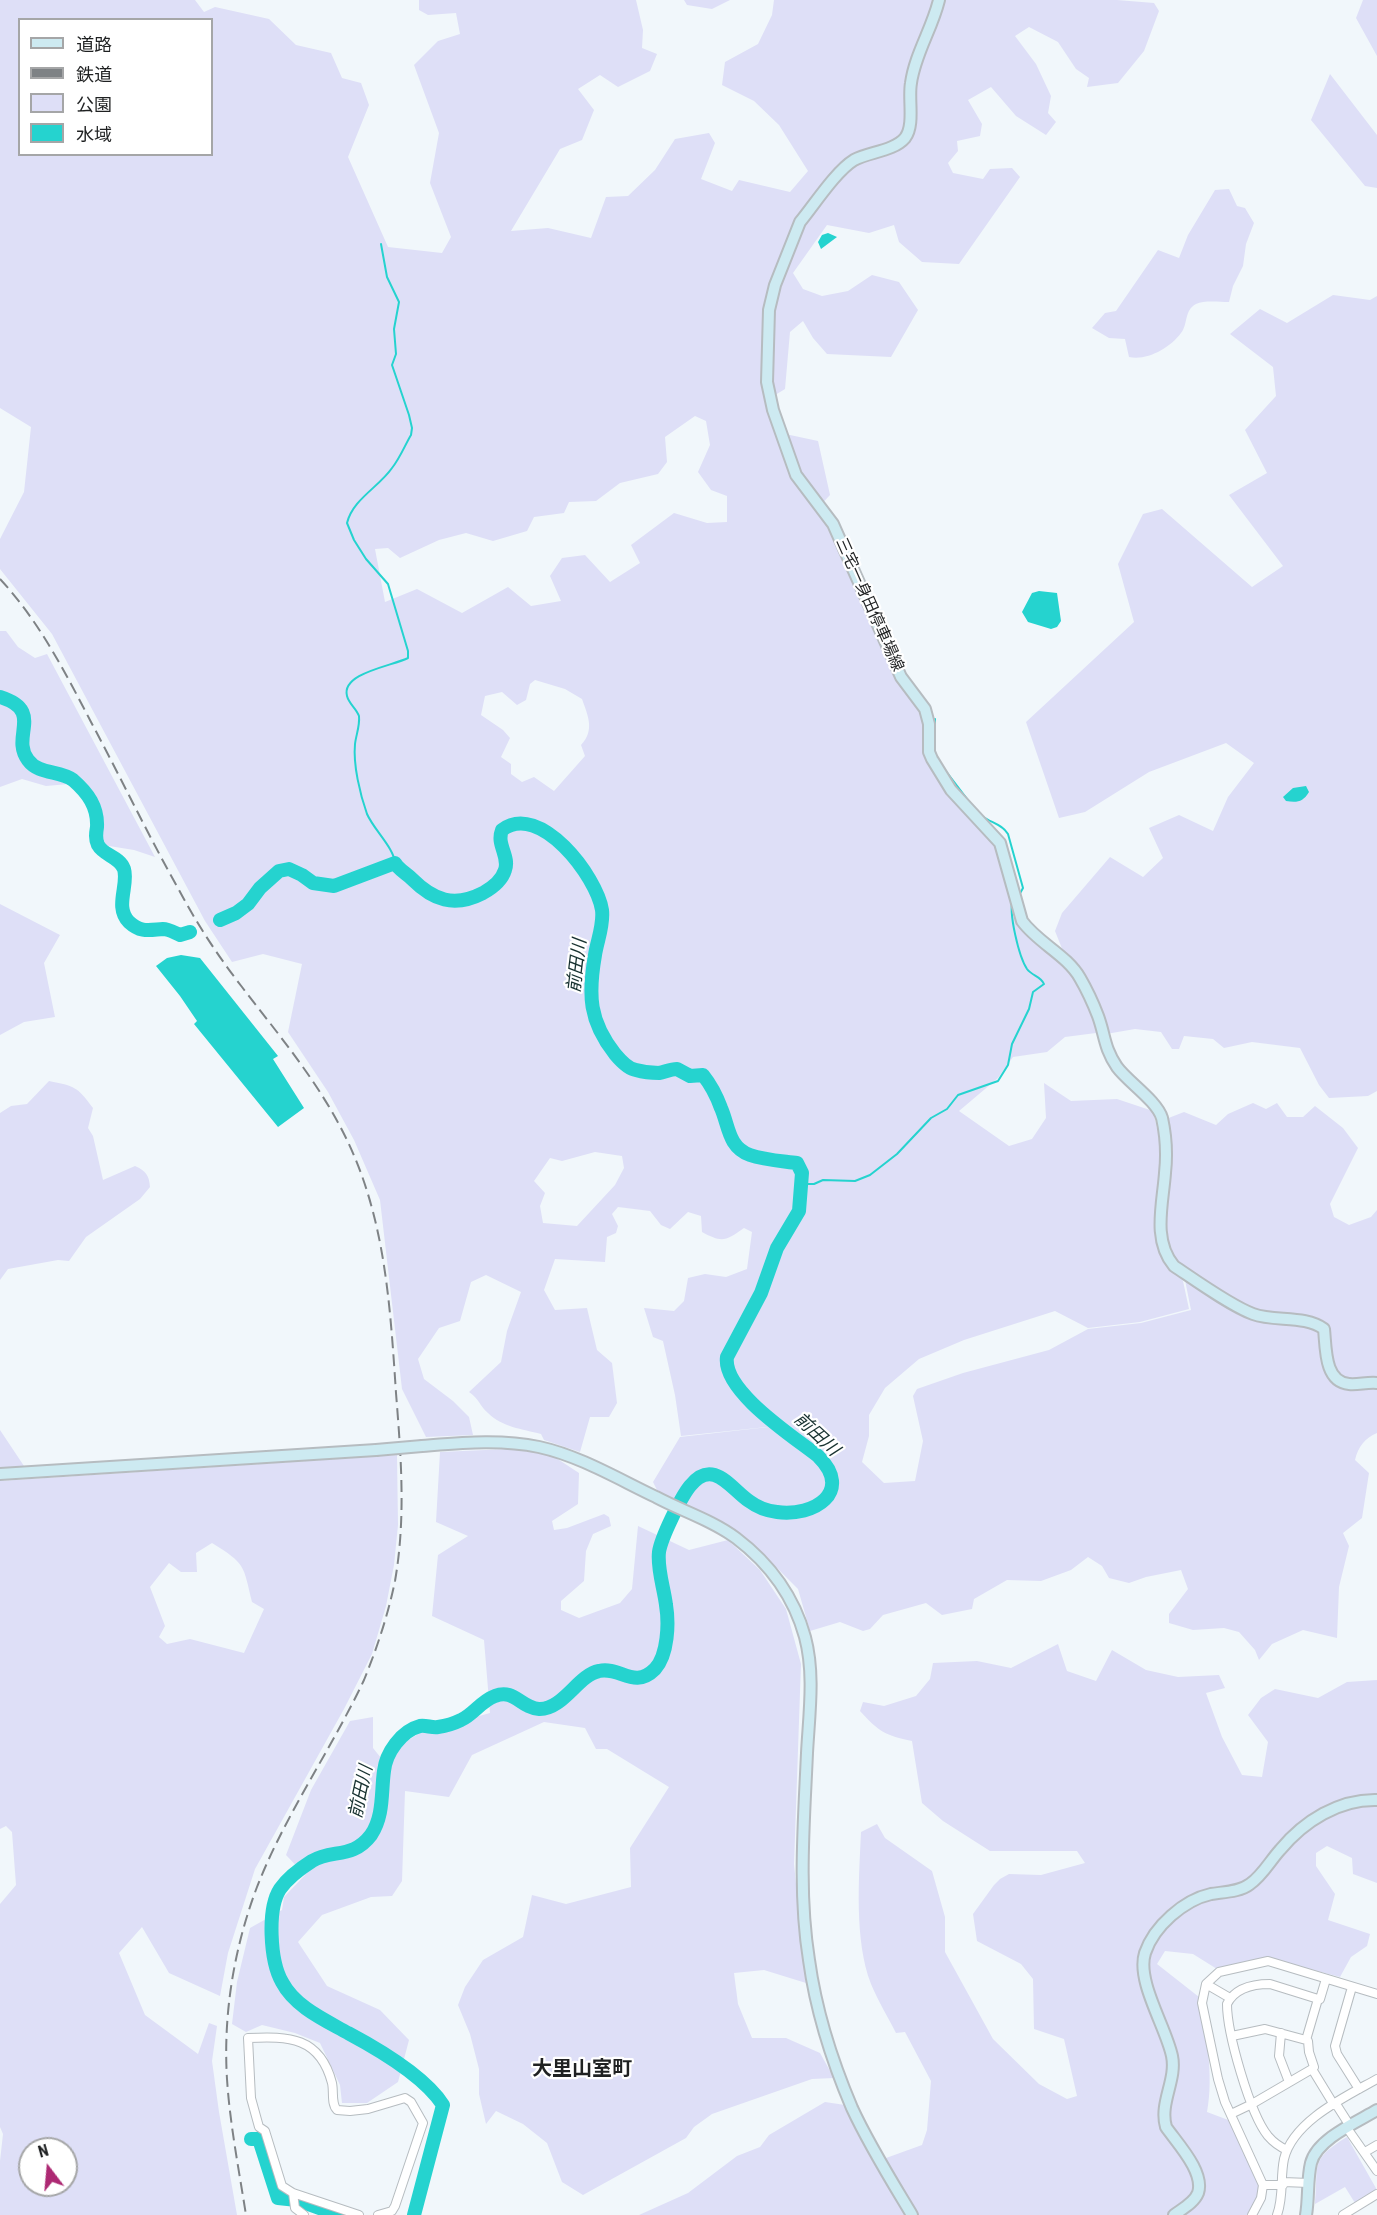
<!DOCTYPE html>
<meta charset="utf-8">
<style>
body{margin:0}
#map{position:relative;width:1377px;height:2215px;overflow:hidden;background:#f1f7fb;font-family:"Roboto Condensed","Noto Sans JP",sans-serif}
canvas{display:block}
.legend{position:absolute;left:18px;top:18px;width:195px;height:138px;box-sizing:border-box;background:#fff;border:2px solid #a5a6a7;margin:0;padding:8px 10px;list-style:none;font-size:18px;color:#1f2122}
.legend li{display:flex;align-items:center;gap:12px;height:30px}
.legend b{width:30px;border:2px solid #a5a6a7}
.north{position:absolute;left:18px;top:2137px;width:60px;height:60px;box-sizing:border-box;background:#fff;border:2px solid #a5a6a7;border-radius:50%;rotate:344deg;font-size:16px;font-weight:700;line-height:24px;text-align:center;color:#1f2122}
.north::after{content:'';display:block;margin:auto;width:21px;height:27px;background:#ad2973;clip-path:polygon(50% 0,100% 100%,50% 72%,0 100%)}
</style>
<div id="map">
<canvas width="1377" height="2215"></canvas>
<ul class="legend">
<li><b style="height:8px;background:#cdeaf1"></b>道路</li>
<li><b style="height:8px;background:#7e8285"></b>鉄道</li>
<li><b style="height:16px;background:#dedff7"></b>公園</li>
<li><b style="height:16px;background:#25d3cf"></b>水域</li>
</ul>
<div class="north">N</div>
</div>
<script>
const c = document.querySelector('canvas').getContext('2d');
c.lineJoin = 'round';
function fillPath(path, color) { c.fillStyle = color; c.fill(path, 'evenodd'); }
function strokePath(path, color, width, dash) { c.strokeStyle = color; c.lineWidth = width; c.lineCap = dash ? 'butt' : 'round'; c.setLineDash(dash || []); c.stroke(path); }
function write(font, color, halo, rows, align = 'center') {
  c.font = font + ' "Roboto Condensed","Noto Sans JP",sans-serif'; c.lineWidth = 4.5; c.setLineDash([]); c.textBaseline = 'middle'; c.strokeStyle = halo; c.fillStyle = color; for (const [text, x, y, turn = 0] of rows) {
    c.save(); c.translate(x, y); c.rotate((+turn || 0) * Math.PI / 180); c.textAlign = isNaN(turn) ? turn : align; if (halo) c.strokeText(text, 0, 0); c.fillText(text, 0, 0); c.restore();
  }
}
const green = new Path2D(`
 M0,0H195L204,12L215,7L269,19L296,45L331,53L342,78L361,83L369,105L348,157L388,247L442,253L451,237L430,183L439,133L414,65L438,41L460,34L456,13L428,15L419,10V0H636L643,30L642,48L657,54L650,71L618,87L600,75L578,89L594,110L582,140L560,149L511,231L548,228L591,238L606,197L628,196L655,170L675,139L709,133L715,143L701,179L732,191L739,180L790,192L808,171L779,125L754,101L722,85L725,62L758,44L772,15L774,0H1117L1154,3L1159,11L1144,51L1118,83L1087,87L1089,78L1076,69L1058,42L1029,27L1015,36L1036,64L1051,96L1048,113L1056,122L1046,135L1016,116L991,87L968,100L982,124L980,136L957,141L958,151L948,163L953,173L983,179L990,169L1012,168L1020,177L959,264L922,262L899,242L894,225L869,233L827,225L793,273L803,289L822,296L848,291L872,275L899,282L918,310L891,357L827,354L813,338L803,321L790,332L785,389L767,400L776,432L818,441L830,495L817,509L833,534L899,684L919,707L926,722L927,755L940,784L992,841L1002,861L1013,916L1025,934L1076,978L1092,1008L1096,1033L1065,1037L1047,1052L1013,1057L998,1078L959,1111L1009,1146L1032,1139L1046,1118L1044,1083L1071,1101L1117,1099L1153,1111L1161,1146L1156,1225L1164,1260L1183,1281L1189,1309L1140,1322L1088,1328L1055,1311L964,1340L919,1359L885,1388L869,1415V1436L862,1462L884,1483L915,1481L923,1441L913,1396L917,1389L963,1373L1049,1350L1088,1329L1141,1323L1191,1310L1185,1280L1172,1257L1165,1237L1166,1119L1184,1112L1216,1125L1228,1114L1253,1103L1266,1109L1277,1103L1287,1117H1303L1315,1106L1343,1128L1358,1148L1330,1204L1334,1217L1349,1225L1371,1217L1377,1210V1433C1365,1438 1358,1447 1355,1460L1369,1473L1362,1518L1343,1533L1349,1546L1339,1587L1337,1638L1303,1630L1272,1644L1259,1660L1255,1650L1239,1632L1224,1628L1193,1630L1169,1623V1614L1188,1589L1181,1570L1146,1577L1129,1583L1109,1578L1102,1566L1088,1557L1071,1570L1041,1581L1007,1580L974,1599L972,1609L942,1615L926,1603L883,1615L870,1629L863,1631L840,1622L810,1631L798,1589L768,1559L741,1535L659,1494L653,1482L680,1437L786,1425L681,1436L675,1395L663,1341L653,1337L644,1308L674,1311L684,1301L688,1278L705,1274L726,1277L747,1269L752,1232L744,1228C726,1241 722,1243 702,1232L701,1216L688,1212L670,1229L661,1225L650,1211L618,1207L612,1214L618,1226L616,1233L607,1237L605,1262L555,1259L544,1290L555,1310L587,1308L597,1350L612,1363L617,1403L609,1417H590L580,1452L544,1440L541,1434C522,1429 502,1427 488,1413C479,1405 480,1400 469,1392L501,1362L507,1331L521,1292L486,1275L471,1282L460,1321L439,1328L418,1359L424,1379L453,1401L469,1417L473,1435L426,1437L402,1389L380,1200L354,1140L328,1092L288,1032L302,964L263,954L232,962L205,921L52,634L0,569V539L24,492L31,427L0,408ZM20,20H212V154H20ZM695,416L706,421L710,445L698,472L711,490L727,496V522L707,523L674,513L631,545L640,563L610,582L585,555L562,558L550,576L561,601L531,606L508,587L462,613L417,589L385,602L375,549L388,548L400,558L439,540L466,533L493,541L527,531L534,517L564,513L569,502L596,501L620,483L658,474L667,462L665,437ZM535,680L565,689L582,699C588,716 595,730 581,745L585,756L554,791L534,777L522,782L511,774V764L501,757L510,738L503,730L481,715L485,696L502,692L517,705L526,700L530,684ZM595,1152L622,1156L624,1168L615,1185L577,1226L543,1223L540,1206L545,1193L534,1181L550,1158L562,1161Z
 M684,0H730L712,9L687,5Z
 M1363,0H1377V56L1356,18Z
 M1330,74L1377,135V188L1365,186L1311,120Z
 M1229,189L1237,206L1245,208L1254,223L1246,244L1243,266L1233,286L1229,302C1219,302 1204,300 1196,304C1184,310 1188,325 1181,333C1170,348 1147,361 1129,357L1125,339L1109,338L1092,328L1105,313L1116,311L1158,250L1179,258L1188,235L1215,190Z
 M1333,295L1370,300L1377,296V1091L1368,1096L1329,1098L1319,1085L1300,1048L1252,1042L1224,1048L1213,1039L1184,1036L1179,1049H1172L1161,1032L1135,1029L1106,1034L1063,951L1055,931L1062,913L1110,857L1143,877L1163,858L1149,828L1179,815L1213,831L1228,797L1254,763L1226,743L1149,772L1085,812L1059,818L1026,722L1134,622L1118,564L1143,514L1162,509L1252,587L1283,566L1229,495L1267,473L1245,430L1276,396L1273,367L1230,334L1260,309L1287,323Z
 M0,631H6L18,647L35,658L47,654L155,857L134,850L103,845L91,797L80,783L46,786L22,779L0,787Z
 M0,904L60,935L44,963L55,1017L24,1022L0,1035Z
 M49,1081C74,1086 77,1086 93,1108L88,1128L93,1136L103,1180L135,1166C146,1171 149,1175 150,1187L140,1199L86,1237L69,1261L58,1260L8,1269L0,1280V1113L11,1106L27,1104Z
 M0,1430L24,1466L0,1468Z
 M508,1449L550,1454L579,1473L578,1504L552,1521L554,1530L567,1528L604,1514L609,1517L611,1526L593,1534L586,1551L584,1581L561,1601V1610L579,1618L620,1603L632,1589L638,1526L689,1550L728,1540L760,1570L786,1609L801,1664L794,1864L806,1983L764,1970L734,1973L738,2004L752,2038H786L820,2053L834,2078L812,2079L712,2114L694,2127L686,2138L583,2195L562,2182L547,2143L523,2124L496,2111L486,2124L479,2094V2069L470,2034L458,2005L465,1987L483,1960L523,1937L532,1895L566,1904L631,1887L630,1848L669,1787L607,1749H596L585,1728L544,1722L472,1755L449,1797L405,1791L402,1881L392,1896L371,1897L322,1915L298,1942L327,1986L380,2010L409,2040L398,2082L367,2103H342L340,2085L320,2043L295,2033L262,2025L246,2032L232,2024L237,1982L250,1928L282,1910L284,1897L305,1875L286,1855L311,1790L350,1721L373,1717V1748L381,1758L421,1732L490,1713L484,1640L432,1616L438,1555L468,1536L436,1522L440,1452Z
 M397,1455L398,1525L394,1565L386,1606L372,1654L344,1709L255,1869L228,1953L220,1996L169,1973L142,1927L119,1953L145,2015L198,2054L209,2023L217,2026L212,2061L219,2112L237,2215H0V2161L3,2134L0,2127V1904L16,1885L12,1832L6,1826L0,1829V1481ZM212,1543C246,1564 243,1565 252,1602L264,1609L244,1653L190,1639L167,1644L159,1637L165,1626L150,1587L169,1563L181,1572H197L196,1553ZM30,2149H66V2185H30Z
 M1058,1644L1067,1671L1096,1681L1112,1650L1146,1670L1178,1677L1219,1675L1225,1688L1206,1693L1222,1737L1242,1775L1262,1777L1268,1742L1248,1715L1261,1698L1275,1689L1318,1698L1347,1682L1377,1680V1883L1353,1874L1352,1858L1327,1846L1316,1853V1866L1335,1894L1328,1920L1370,1934L1367,1946L1351,1957L1340,1977L1272,1959L1217,1969L1193,1954L1165,1951L1157,1964L1199,1997C1206,2034 1214,2074 1207,2112L1231,2121L1260,2187L1258,2203L1249,2215H639L688,2193L737,2156L760,2147L769,2135L825,2102L845,2105L875,2162L922,2145L927,2130L931,2081L905,2032L896,2033C888,2017 878,2001 871,1984C854,1940 859,1878 861,1832L877,1824L885,1838L932,1871L945,1917V1952L993,2039L1039,2084L1067,2099L1077,2096L1064,2039L1034,2029L1033,1979L1021,1964L977,1941L973,1914L994,1885L1000,1879L1009,1874L1041,1875L1085,1863L1077,1851H990L943,1821L922,1803L912,1741C886,1736 878,1731 860,1711L863,1702L884,1706L916,1696L930,1679L933,1663L977,1661L1011,1668Z
 M1347,2137L1377,2190L1355,2203L1345,2187L1315,2204C1319,2165 1309,2160 1347,2137Z`);
const water = new Path2D(`
 M828,233L837,237L821,249L818,242L822,235Z
 M1039,591L1057,593L1061,621L1057,627L1051,629L1028,622L1022,612L1032,593Z
 M1306,786L1309,792C1303,802 1297,803 1286,801L1283,797L1293,788Z
 M181,955L200,958L278,1056L273,1059L304,1108L278,1127L194,1024L197,1021L180,996L156,966L167,958Z`);
const stream = new Path2D(`
 M381,244L387,277L399,302L394,329L396,354L392,365L409,415L412,428L411,435C405,445 400,458 392,468C379,487 353,499 347,523L354,540L366,559L388,584L408,651V658C392,666 341,673 347,696C349,704 356,708 359,716C360,726 356,735 355,744C353,765 360,794 367,814C374,830 394,848 395,863
 M934,747L935,719
 M945,770L974,808
 M982,816C991,823 1002,824 1008,834L1023,888L1018,897
 M802,1184H814L823,1180L855,1181L870,1175L897,1154L931,1118L947,1109L958,1095L998,1081L1008,1065L1012,1044L1029,1009L1033,992L1044,984C1041,976 1032,976 1027,969C1019,957 1008,912 1013,899`);
const river = new Path2D(`
 M0,697C45,711 10,736 28,760C39,775 59,770 73,780C88,793 98,807 97,827C96,833 95,839 98,845C104,856 119,856 124,869C129,885 114,907 129,922C141,933 149,930 163,929C169,929 175,933 180,935L190,932
 M220,920L236,913L248,904L260,888L279,871L289,869L302,875L313,883L334,886L395,863C399,870 406,873 412,879C433,900 454,908 483,893C492,888 502,880 505,870C510,856 496,845 502,830C540,801 597,877 602,910C604,925 597,941 595,955C588,995 589,1021 615,1054C620,1060 628,1069 636,1070C643,1072 652,1073 659,1073C665,1072 670,1069 677,1069L690,1076L703,1075C711,1085 717,1097 721,1108C729,1126 728,1147 750,1155C764,1160 782,1161 797,1163L802,1173L799,1211L777,1248L761,1293L727,1357C722,1391 794,1437 818,1456C854,1492 814,1517 777,1512C767,1511 757,1507 749,1501C731,1489 713,1457 690,1486C681,1497 661,1538 659,1552C657,1569 664,1588 666,1605C669,1623 668,1655 655,1669C634,1690 620,1666 599,1671C578,1675 563,1710 539,1709C521,1708 514,1688 495,1696C481,1701 474,1714 461,1720C455,1723 445,1726 438,1727C432,1728 426,1725 420,1726C401,1731 386,1753 384,1771C381,1792 384,1816 371,1835C353,1859 332,1849 312,1861C301,1868 287,1879 280,1889C267,1909 270,1961 282,1982C295,2007 325,2020 348,2033C378,2049 425,2077 443,2105L414,2215
 M251,2139H259L278,2198L297,2200L339,2215`);
const street = new Path2D(`
 M1326,1979L1320,1999H1318L1306,2040L1308,2041L1309,2052L1314,2067L1312,2069L1334,2105
 M1206,1984L1230,1998
 M1352,1987L1335,2046L1337,2054L1359,2089
 M1281,2033L1279,2056L1289,2082
 M1232,2036L1265,2029L1306,2040
 M1336,2104L1350,2126
 M1231,2114L1252,2104L1312,2069
 M1347,2128L1377,2171
 M1287,2150C1280,2147 1274,2143 1268,2136C1250,2114 1227,2033 1227,2004C1235,1988 1253,1984 1270,1984L1318,1999
 M1365,2152L1377,2145
 M1283,2182L1309,2183
 M1263,2185H1283
 M293,2193L295,2208L304,2215
 M359,2215L293,2193L282,2186L265,2131L259,2127L251,2098L248,2038C289,2036 320,2037 332,2083C334,2092 331,2104 337,2110L350,2111L368,2109L405,2098L411,2102L423,2123L395,2206L392,2211L378,2215
 M1252,2215L1261,2198L1263,2185L1225,2102L1218,2079L1202,2003L1206,1984L1219,1972L1268,1961L1377,1994
 M1277,2215C1284,2196 1280,2178 1284,2159C1293,2121 1345,2097 1377,2079
 M1343,2215L1377,2194`);
const secondary = new Path2D(`
 M939,0C932,29 915,54 911,83C908,99 915,125 905,138C894,151 869,152 854,160C836,171 814,205 800,222L775,285L769,310L767,382L773,410L796,475L833,524L901,677L925,709L929,724V752L932,759L951,790L1000,843L1022,921C1038,943 1067,955 1080,978C1087,990 1093,1003 1098,1016C1105,1035 1104,1048 1117,1067C1128,1082 1157,1101 1162,1118C1166,1136 1167,1155 1165,1173C1163,1203 1152,1240 1174,1266C1195,1280 1231,1306 1253,1314C1275,1322 1305,1315 1324,1329C1326,1347 1324,1382 1349,1384C1358,1385 1367,1382 1377,1383
 M422,1446C461,1443 500,1439 539,1447C580,1456 618,1479 656,1497C682,1511 712,1520 736,1538C769,1563 794,1597 805,1637C815,1674 809,1715 807,1753C804,1822 798,1892 809,1960C816,2011 832,2061 852,2108C869,2145 891,2180 912,2215
 M0,1474L376,1450
 M1174,2215C1182,2209 1194,2203 1198,2193C1205,2172 1177,2143 1166,2127C1159,2103 1177,2080 1172,2056C1166,2027 1136,1981 1145,1953C1154,1926 1184,1900 1211,1894C1223,1892 1240,1892 1250,1884C1262,1876 1270,1861 1280,1850C1304,1821 1339,1799 1377,1800
 M1306,2215C1309,2198 1307,2179 1311,2163C1317,2139 1357,2122 1377,2110`);
const rail = new Path2D(`
 M0,579C39,621 65,672 91,722C121,778 148,835 179,890C197,924 218,956 242,987C278,1034 316,1079 343,1132C385,1214 390,1303 396,1393C401,1456 406,1518 395,1581C388,1615 377,1648 364,1680C331,1750 285,1815 257,1887C234,1948 223,2014 227,2079C230,2125 239,2170 246,2215`);
const secondaryBridge = new Path2D(`
 M376,1450L422,1446`);
const streetNames = [
 ["三宅一身田停車場線",869,605,66]
];
const waterNames = [
 ["前田川",578,966,-83],
 ["前田川",816,1435,43],
 ["前田川",362,1792,-78]
];
const quarterNames = [
 ["大里山室町",582,2070]
];
fillPath(green, '#dedff7');
fillPath(water, '#25d3cf');
strokePath(stream, '#25d3cf', 2);
strokePath(river, '#25d3cf', 14);
strokePath(street, '#b6bcc0', 10);
strokePath(secondary, '#b6bcc0', 14);
strokePath(street, '#fff', 8);
strokePath(secondary, '#cdeaf1', 10);
strokePath(rail, '#7e8285', 2, [12, 6]);
strokePath(secondaryBridge, '#b6bcc0', 14, []);
strokePath(secondaryBridge, '#cdeaf1', 10);
write('16px', '#1f2122', '#fff', streetNames);
write('italic 18px', '#173130', '#fff', waterNames);
write('bold 20px', '#1f2122', '#fff', quarterNames);
</script>
